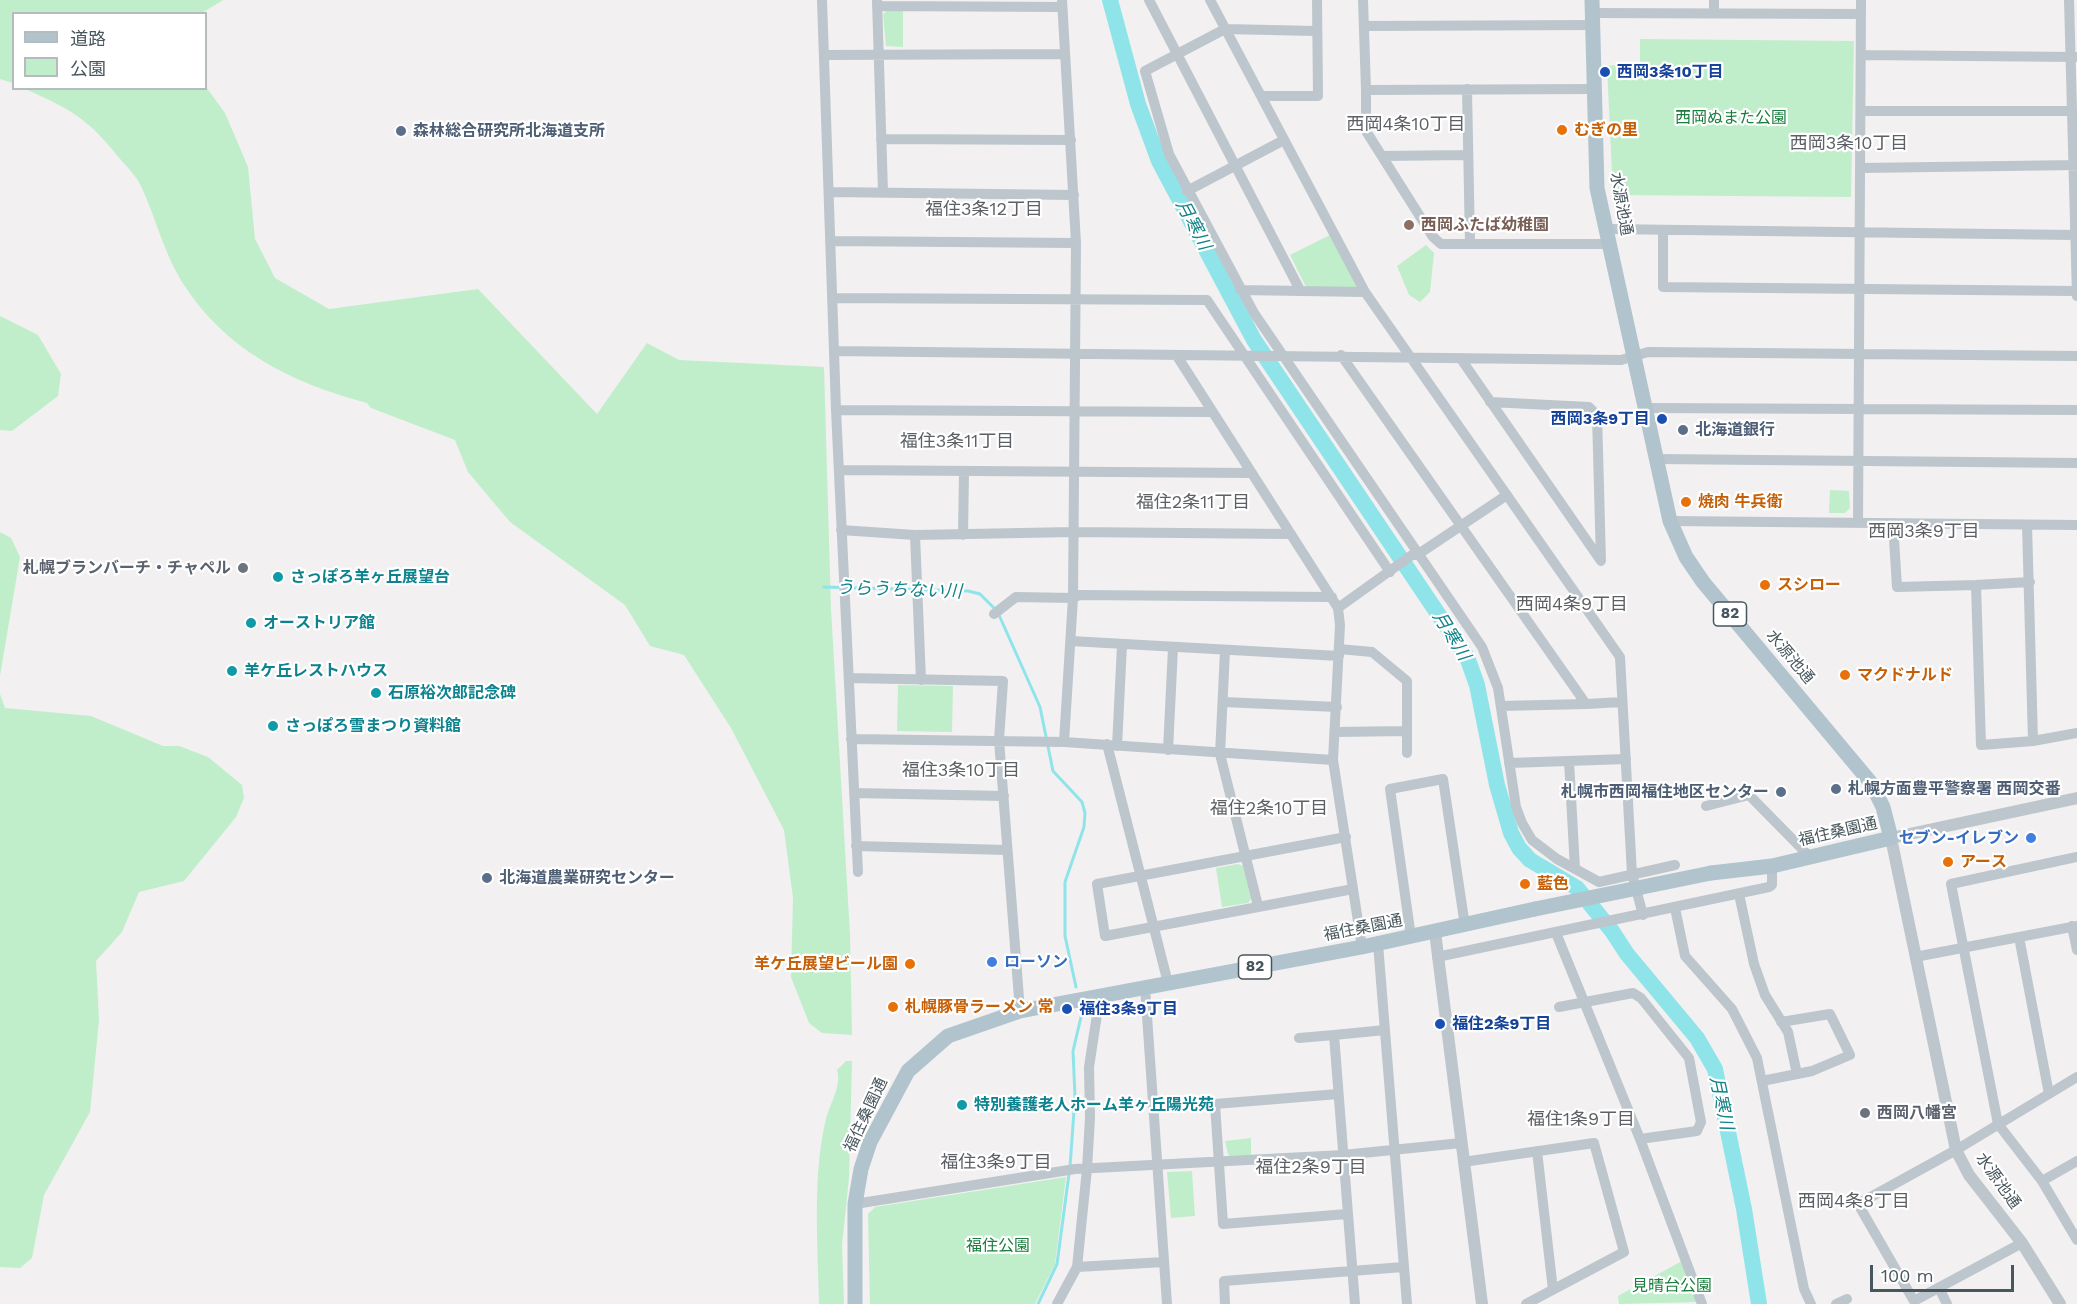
<!DOCTYPE html>
<meta charset="utf-8">
<style>
body{margin:0}
#map{position:relative;width:2077px;height:1304px;overflow:hidden;background:#f2f0f0;font-family:"Work Sans","Noto Sans JP",sans-serif}
canvas{display:block}
.legend{position:absolute;left:12px;top:12px;width:195px;height:78px;box-sizing:border-box;background:#fff;border:2px solid #b6bbbe;margin:0;padding:8px 10px;list-style:none;font-size:18px;color:#48565d}
.legend li{display:flex;align-items:center;gap:12px;height:30px}
.legend b{width:30px;border:2px solid #b6bbbe}
.scale{position:absolute;left:1870px;top:1265px;width:144px;height:27px;box-sizing:border-box;border:3px solid #48565d;border-top:0;padding-left:8px;font-size:18px;line-height:21px;white-space:nowrap;color:#48565d;-webkit-text-stroke:4px #fff;paint-order:stroke}
</style>
<div id="map">
<canvas width="2077" height="1304"></canvas>
<ul class="legend">
<li><b style="height:8px;background:#b1c4ce"></b>道路</li>
<li><b style="height:16px;background:#c0eecb"></b>公園</li>
</ul>
<div class="scale">100 m</div>
</div>
<script>
const c = document.querySelector('canvas').getContext('2d');
c.lineJoin = 'round';
function fillPath(path, color) { c.fillStyle = color; c.fill(path, 'evenodd'); }
function strokePath(path, color, width, dash) { c.strokeStyle = color; c.lineWidth = width; c.lineCap = dash ? 'butt' : 'round'; c.setLineDash(dash || []); c.stroke(path); }
function write(font, color, halo, rows, align = 'center') {
  c.font = font + ' "Work Sans","Noto Sans JP",sans-serif'; c.lineWidth = 4.5; c.setLineDash([]); c.textBaseline = 'middle'; c.strokeStyle = halo; c.fillStyle = color; for (const [text, x, y, turn = 0] of rows) {
    c.save(); c.translate(x, y); c.rotate((+turn || 0) * Math.PI / 180); c.textAlign = isNaN(turn) ? turn : align; if (halo) c.strokeText(text, 0, 0); c.fillText(text, 0, 0); c.restore();
  }
}
const green = new Path2D(`
 M0,0H223L202,13L14,14L13,83L0,79Z
 M903,10V47L886,46L883,14L887,11Z
 M1640,39L1854,41L1851,197L1613,195L1607,66L1640,62Z
 M206,87L225,113L248,167L255,239L275,278L329,309L478,289L597,414L647,343L679,360L824,367L831,609L850,935L852,1035L822,1033L809,1023L791,977L793,898L784,830L731,728L684,655L650,646L625,605L510,522L468,472L455,440L371,408L367,403C291,383 225,350 182,282C164,253 155,216 141,186C136,176 128,168 121,160C88,119 73,110 25,89Z
 M1330,235L1362,289H1307L1290,255Z
 M1426,245L1434,253L1430,292L1420,302L1409,295L1397,266Z
 M0,316L38,335L61,374L58,396L12,431L0,430Z
 M1830,490L1849,491L1850,508L1845,513H1829Z
 M0,532L11,538L20,557L0,676Z
 M898,685L953,686L952,732L897,731Z
 M0,694L5,708L91,716L163,746H179L208,757L242,785L244,798L236,817L184,881L139,892L122,932L96,961L99,1020L90,1112L44,1195L32,1258L20,1268L0,1267Z
 M1238,864L1243,866L1251,899L1248,903L1222,907L1216,868Z
 M846,1061H852L849,1178L842,1245L844,1304H819C818,1246 812,1175 826,1119C830,1103 842,1086 837,1070Z
 M1251,1138V1156L1231,1158L1228,1154L1225,1141Z
 M1192,1171L1195,1216L1171,1218L1167,1172Z
 M1066,1177L1055,1264L1035,1304H870L868,1214L875,1207Z
 M1682,1261L1698,1302L1619,1304L1618,1296Z`);
const stream = new Path2D(`
 M824,587L968,591L980,594L995,609
 M999,615L1040,707L1053,771L1082,802L1085,813L1084,827L1065,882V936L1076,987
 M1070,1167L1075,1097L1073,1051L1081,1017
 M1038,1304L1057,1264L1069,1174`);
const river = new Path2D(`
 M1110,0L1138,104L1159,161L1254,340L1467,657L1477,685L1497,785L1511,833L1519,848L1530,860L1577,888L1612,931L1627,954L1697,1038L1715,1069L1744,1209L1759,1304`);
const minor = new Path2D(`
 M822,0L836,410L858,872
 M877,0L883,192
 M1062,0L1076,243L1073,598L1064,742
 M1149,0L1300,290
 M1210,0L1365,292L1620,657L1632,874L1643,915
 M1363,0L1366,90L1594,89
 M2069,0L2077,296
 M877,6L1062,7
 M1714,12V0
 M1592,13L1861,14
 M1364,26L1593,25
 M1316,31L1225,29L1145,71L1169,154L1254,313L1482,647L1498,688L1516,807L1522,823L1532,840L1557,859L1599,882L1675,865
 M824,55L1065,54
 M1862,55L2077,57
 M1467,89L1470,244
 M1366,90V131L1433,237L1441,244H1609
 M1261,96H1318L1317,0
 M1862,111H2072
 M881,139L1071,140
 M1382,156L1467,155
 M1861,168L2077,165
 M1187,191L1284,140
 M829,192L1074,195
 M1606,229L2074,235
 M1663,231V287L2075,291
 M830,241L1076,243
 M1240,290L1365,292
 M832,298L1207,300L1390,572
 M834,351L1621,360L1648,352L2077,356
 M1341,355L1586,704L1622,702
 M1177,356L1338,608L1340,625L1333,760L1362,947
 M1461,359L1601,561L1597,415L1589,407L1490,402
 M1646,408L2077,410
 M836,410L1212,412
 M1657,459L2077,463
 M839,470L1252,473
 M1670,521L2077,525
 M1858,523L1861,0
 M1893,523L1897,587L1976,585L1981,745L2033,741L2077,733
 M2027,525L2033,741
 M841,530L915,535L1074,532L1291,534
 M915,535L921,680
 M963,535L964,472
 M1976,585L2030,582
 M1338,608L1412,555H1417L1507,495
 M994,614L1016,597L1073,598L1079,595L1332,597
 M1071,641L1339,656
 M1339,649L1372,652L1407,681V753
 M1225,651L1220,754L1258,906
 M849,678L1003,681L999,740L1020,1011
 M1223,702L1337,707
 M1501,706L1586,704
 M1336,732L1407,731
 M851,739L1064,742L1333,760
 M1107,744L1168,983
 M1117,746L1122,645
 M1168,750L1173,648
 M1569,761L1575,869
 M1509,763L1626,759
 M854,793L1004,796
 M1706,806L1749,795L1811,858
 M1346,837L1097,884L1105,936L1353,889
 M856,846L1007,850
 M2077,857L1951,884L1998,1124L2042,1181L2077,1240
 M1739,894L1754,964L1765,995L1788,1032L1797,1074
 M1675,908L1685,956L1732,1009L1757,1058L1804,1289L1811,1304
 M2072,926L2077,950
 M1556,933L1640,1139L1702,1304
 M1411,937L1390,789L1443,779L1465,926
 M2019,937L2049,1094
 M1378,944L1407,1304
 M1437,957L1769,887L1772,885V866
 M1915,957L2077,926
 M1145,987L1167,1304
 M1559,1007L1633,993L1641,998L1689,1058L1701,1122L1697,1131L1640,1139
 M1299,1038L1334,1035
 M1762,1081L1812,1071L1850,1055L1830,1014L1781,1022
 M1338,1094L1215,1104L1223,1224L1347,1214
 M1537,1151L1553,1290
 M1463,1162L1594,1143L1624,1252L1526,1304
 M2042,1181L2077,1161
 M855,1204L1075,1169L1343,1155L1461,1143
 M2022,1243L1914,1301L1858,1204L1956,1150L2077,1077
 M1077,1267L1164,1262
 M1939,1288L1947,1304
 M1057,1304L1077,1267L1087,1169L1090,1118L1089,1067L1100,995
 M1225,1304L1224,1281L1403,1267
 M1355,1304L1334,1035L1385,1030
 M1836,1304L1847,1299`);
const tertiary = new Path2D(`
 M1435,932L1482,1304
 M2060,1304L2022,1243L1969,1175L1956,1150L1891,838L2077,798`);
const primary = new Path2D(`
 M1592,0L1597,188L1670,521L1686,557L1703,582L1871,783L1883,807L1891,838L1772,866L1711,873
 M855,1304V1204L861,1169L870,1142L908,1071L948,1036L1020,1011L1362,947L1535,909`);
const primaryBridge = new Path2D(`
 M1535,909L1711,873`);
const markers = [
 [1605,72,6,"#1a4fb4"],
 [1562,130,6,"#e8710a"],
 [401,131,6,"#5c6f8a"],
 [1409,225,6,"#8d6e63"],
 [1662,419,6,"#1a4fb4"],
 [1683,430,6,"#5c6f8a"],
 [1686,502,6,"#e8710a"],
 [243,568,6,"#6b7280"],
 [278,577,6,"#0f9aa8"],
 [1765,585,6,"#e8710a"],
 [251,623,6,"#0f9aa8"],
 [232,671,6,"#0f9aa8"],
 [1845,675,6,"#e8710a"],
 [376,693,6,"#0f9aa8"],
 [273,726,6,"#0f9aa8"],
 [1836,789,6,"#5c6f8a"],
 [1781,792,6,"#5c6f8a"],
 [2031,838,6,"#3f7fe0"],
 [1948,862,6,"#e8710a"],
 [487,878,6,"#5c6f8a"],
 [1525,884,6,"#e8710a"],
 [992,962,6,"#3f7fe0"],
 [910,964,6,"#e8710a"],
 [893,1007,6,"#e8710a"],
 [1067,1009,6,"#1a4fb4"],
 [1440,1024,6,"#1a4fb4"],
 [962,1105,6,"#0f9aa8"],
 [1865,1113,6,"#6b7280"]
];
const shields = [
 [1730,614,33],
 [1255,967,33]
];
const shieldNames = [
 ["82",1730,614],
 ["82",1255,967]
];
const transitNames = [
 ["西岡3条10丁目",1617,72],
 ["西岡3条9丁目",1650,419,"right"],
 ["福住3条9丁目",1079,1009],
 ["福住2条9丁目",1452,1024]
];
const parkNames = [
 ["西岡ぬまた公園",1731,118],
 ["福住公園",998,1246],
 ["見晴台公園",1672,1286]
];
const foodNames = [
 ["むぎの里",1574,130],
 ["焼肉 牛兵衛",1698,502],
 ["スシロー",1777,585],
 ["マクドナルド",1857,675],
 ["アース",1960,862],
 ["藍色",1537,884],
 ["羊ケ丘展望ビール園",898,964,"right"],
 ["札幌豚骨ラーメン 常",905,1007]
];
const serviceNames = [
 ["森林総合研究所北海道支所",413,131],
 ["北海道銀行",1695,430],
 ["札幌方面豊平警察署 西岡交番",1848,789],
 ["札幌市西岡福住地区センター",1769,792,"right"],
 ["北海道農業研究センター",499,878]
];
const streetNames = [
 ["水源池通",1621,204,80],
 ["水源池通",1790,657,50],
 ["福住桑園通",1838,832,-13],
 ["福住桑園通",1363,928,-11],
 ["福住桑園通",866,1115,-65],
 ["水源池通",1998,1181,54]
];
const educationNames = [
 ["西岡ふたば幼稚園",1421,225]
];
const worshipNames = [
 ["札幌ブランバーチ・チャペル",231,568],
 ["西岡八幡宮",1877,1113,"left"]
];
const cultureNames = [
 ["さっぽろ羊ヶ丘展望台",290,577],
 ["オーストリア館",263,623],
 ["羊ケ丘レストハウス",244,671],
 ["石原裕次郎記念碑",388,693],
 ["さっぽろ雪まつり資料館",285,726],
 ["特別養護老人ホーム羊ヶ丘陽光苑",974,1105]
];
const shopNames = [
 ["セブン-イレブン",2019,838],
 ["ローソン",1004,962,"left"]
];
const neighbourhoodNames = [
 ["西岡4条10丁目",1406,125],
 ["西岡3条10丁目",1849,144],
 ["福住3条12丁目",984,210],
 ["福住3条11丁目",957,442],
 ["福住2条11丁目",1193,503],
 ["西岡3条9丁目",1924,532],
 ["西岡4条9丁目",1572,605],
 ["福住3条10丁目",961,771],
 ["福住2条10丁目",1269,809],
 ["福住1条9丁目",1581,1120],
 ["福住3条9丁目",996,1163],
 ["福住2条9丁目",1311,1168],
 ["西岡4条8丁目",1854,1202]
];
const waterNames = [
 ["月寒川",1193,225,62],
 ["うらうちない川",899,590,2],
 ["月寒川",1451,636,58],
 ["月寒川",1721,1103,78]
];
fillPath(green, '#c0eecb');
strokePath(stream, '#8fe4e9', 3);
strokePath(river, '#8fe4e9', 16);
strokePath(minor, '#bcc6cc', 10);
strokePath(tertiary, '#bcc6cc', 12);
strokePath(primary, '#b1c4ce', 15);
strokePath(primaryBridge, '#b1c4ce', 15);
for (const [x, y, r, color] of markers) { const dot = new Path2D(); dot.arc(x, y, r, 0, 2 * Math.PI); c.fillStyle = color; c.fill(dot); strokePath(dot, '#fff', 2); }
for (const [x, y, w] of shields) { const box = new Path2D(); box.roundRect(x - w / 2, y - 12, w, 24, 4.5); c.fillStyle = '#fff'; c.fill(box); strokePath(box, '#48565d', 1.5); }
write('bold 15px', '#48565d', null, shieldNames);
write('bold 16px', '#164399', '#fff', transitNames, 'left');
write('16px', '#1a7d3c', '#fff', parkNames);
write('bold 16px', '#c56008', '#fff', foodNames, 'left');
write('bold 16px', '#4e5e75', '#fff', serviceNames, 'left');
write('16px', '#48565d', '#fff', streetNames);
write('bold 16px', '#785e54', '#fff', educationNames, 'left');
write('bold 16px', '#5b616d', '#fff', worshipNames, 'right');
write('bold 16px', '#0d838f', '#fff', cultureNames, 'left');
write('bold 16px', '#366cbe', '#fff', shopNames, 'right');
write('18px', '#5d6165', '#fff', neighbourhoodNames);
write('italic 18px', '#118389', '#fff', waterNames);
</script>
